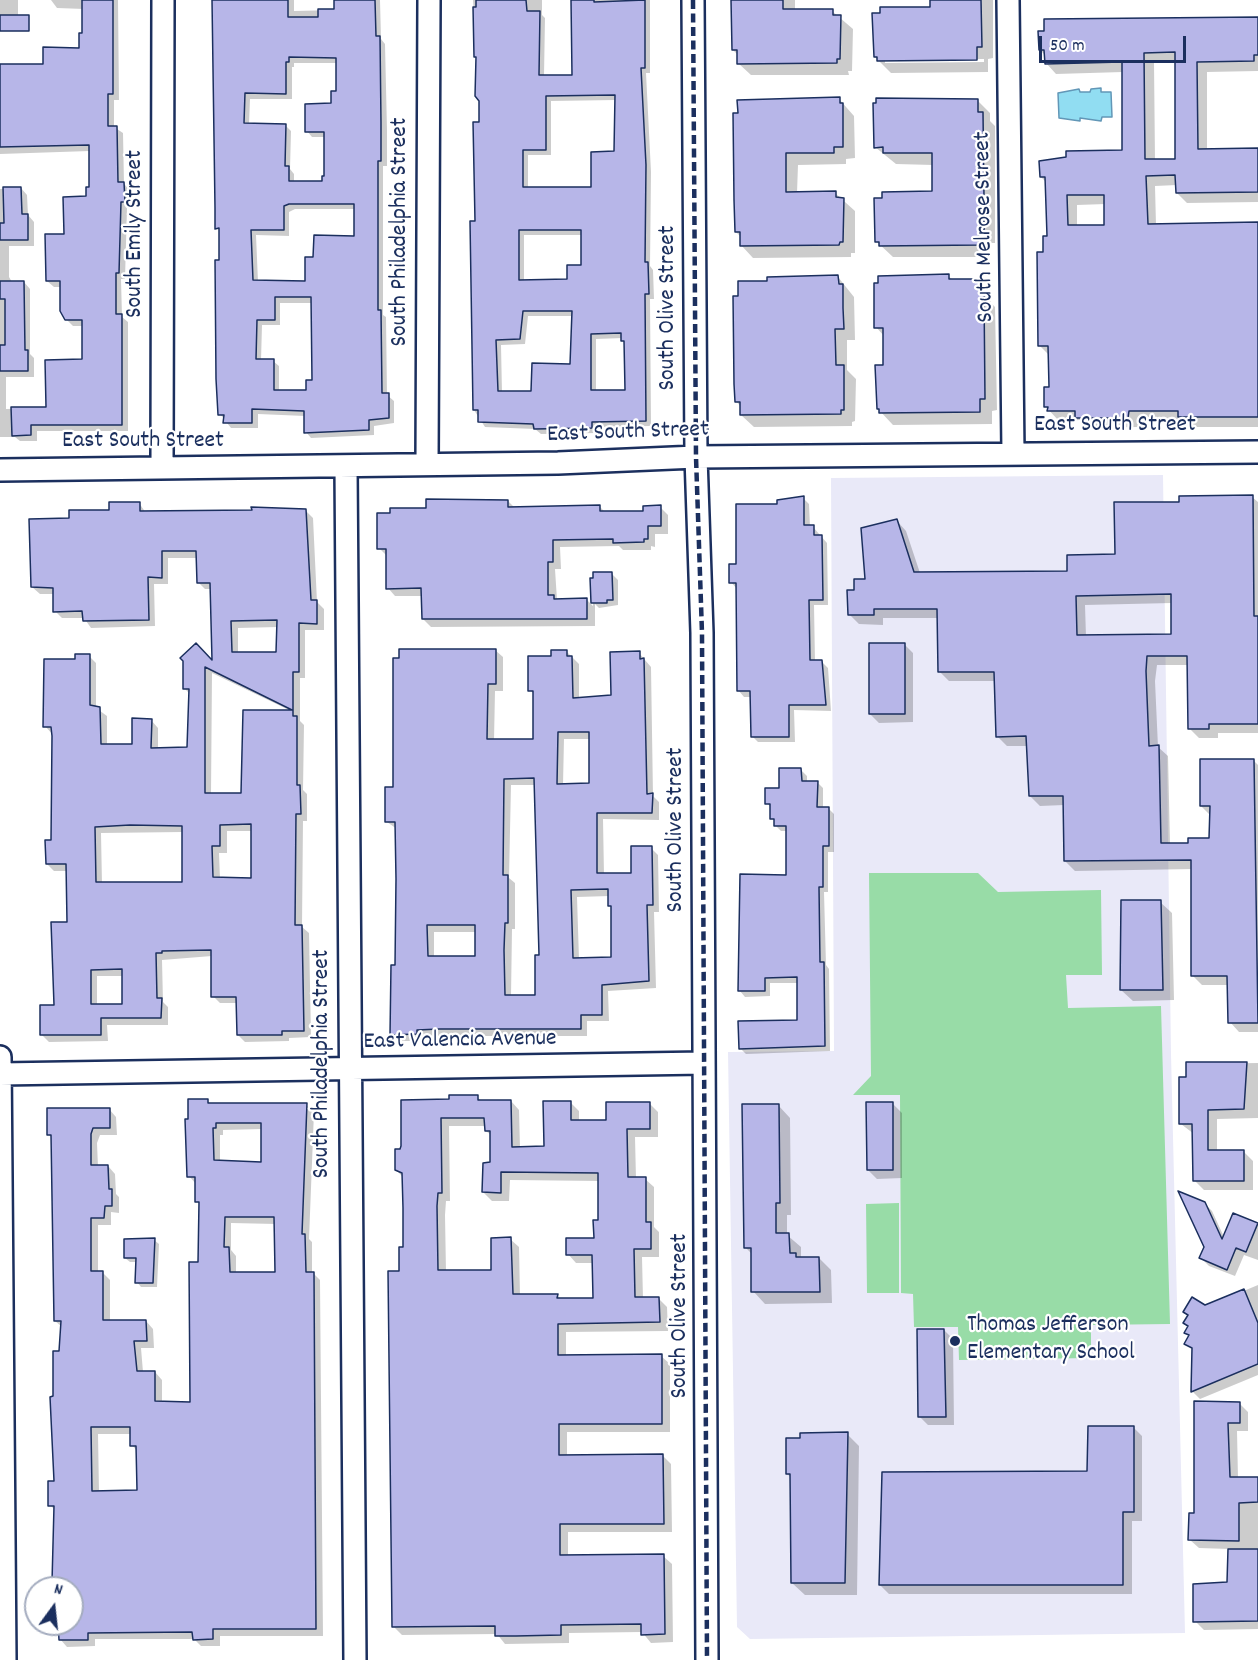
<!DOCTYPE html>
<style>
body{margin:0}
#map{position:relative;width:1258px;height:1660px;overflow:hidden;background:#fff;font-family:Dekko,sans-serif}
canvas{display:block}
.north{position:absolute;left:24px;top:1576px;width:60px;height:60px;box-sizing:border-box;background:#fff;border:2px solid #a4acbf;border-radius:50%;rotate:15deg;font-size:16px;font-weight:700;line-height:24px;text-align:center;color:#1b2f5e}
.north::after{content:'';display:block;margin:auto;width:21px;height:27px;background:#1b2f5e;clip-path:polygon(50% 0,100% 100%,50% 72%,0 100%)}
.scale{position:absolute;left:1039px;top:36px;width:147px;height:27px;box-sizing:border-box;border:3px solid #1b2f5e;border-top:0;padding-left:8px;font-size:18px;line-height:21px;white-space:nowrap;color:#1b2f5e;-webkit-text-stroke:4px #fff;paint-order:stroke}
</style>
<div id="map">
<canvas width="1258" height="1660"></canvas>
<div class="north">N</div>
<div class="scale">50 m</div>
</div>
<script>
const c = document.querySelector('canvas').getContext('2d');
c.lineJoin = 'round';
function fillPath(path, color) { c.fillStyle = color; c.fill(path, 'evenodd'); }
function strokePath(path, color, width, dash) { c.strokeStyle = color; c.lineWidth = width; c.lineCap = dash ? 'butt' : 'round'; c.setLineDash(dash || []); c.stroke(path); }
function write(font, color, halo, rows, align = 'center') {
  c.font = font + ' Dekko,sans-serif'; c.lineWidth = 4.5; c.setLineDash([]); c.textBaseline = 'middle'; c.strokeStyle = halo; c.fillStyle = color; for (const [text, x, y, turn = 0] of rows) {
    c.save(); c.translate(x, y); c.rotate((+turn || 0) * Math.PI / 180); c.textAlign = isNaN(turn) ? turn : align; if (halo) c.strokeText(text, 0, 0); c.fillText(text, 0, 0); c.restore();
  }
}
const built = new Path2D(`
 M1163,475L1171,1054L1185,1633L750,1639L737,1627L728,1052L834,1051L831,478Z`);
const green = new Path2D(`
 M869,873H978L998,892L1101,890L1102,975H1066L1068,1008L1161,1006L1170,1324L1091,1325V1358L959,1360L958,1327H914L913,1294L901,1293L900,1095H853L871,1076Z
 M899,1203V1293H867L866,1204Z`);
const water = new Path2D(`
 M1101,88V92H1111L1112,117H1102L1101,121L1080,118V121L1059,118L1058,93L1079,89L1080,92H1090L1091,89Z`);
const shadow = new Path2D(`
 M0,0H18V22H0Z
 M51,0H118L119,100H114V127L123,133L124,184L130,190L131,208H127L125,279H121L122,317L128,322V431H37V441H20L15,437H0V189L21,188L27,195L28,215L34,222V246H9V277L12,282H24L30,289V354L34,358V377H6V409L47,408L83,361L84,326H73L67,320L62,287H54L47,281L66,235L88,198L91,189L90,151L0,154V65L45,66L80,49L84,35V9L57,8Z
 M214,0H294V11L336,10L335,0H380L381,39L385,44L387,130V166H383V315L386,317L387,395L394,401V423L374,426V435L311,438L306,432L305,416L258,414V428H231L220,414V231L217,228ZM294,63H337V92L332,105L307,131L312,137H326V177L323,183L294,182V174L290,169L291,131L285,125H249L250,99H292V67H294ZM295,209H355L356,237L315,259L306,282H258L256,235L289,236V212ZM280,303H312L314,381L307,392H279V366L273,361H261L262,325H280Z
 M473,0H542V15L545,18L544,76L574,77L572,0H650V73H646L651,172L650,266L653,270L654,299H650L651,426L597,427V433L541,434L535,429L485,427L474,410L481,124ZM616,100V153L592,188L528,189V155H551V101ZM524,235H582L583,267L568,280L524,282ZM528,316H574L572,366L532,393H502L501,345L525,344ZM623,338L626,344V391L596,392V339Z
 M733,0H795V11H832L853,29L852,71H848L849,75H751L738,63V55L733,50Z
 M932,0H993V58L988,59V72L891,73L875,57L932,8ZM984,59V62L885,63V60Z
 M1258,18V71L1207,72V150L1258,149V202L1187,203L1177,193V185L1155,186L1156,225L1258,224V427H1189L1183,420L1138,421V427L1087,428L1080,420L1059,421L1045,406L1050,389V356L1039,345L1045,254L1048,238L1046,182L1041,177L1124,151L1123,72L1056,74L1046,63V56L1040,50ZM1154,62H1176L1177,160H1155ZM1106,204V226H1077V205Z
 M839,99L854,116L855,158L846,159V164L798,165L797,193H835L855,211V253H851V257L753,258L741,245V237L736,232L735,200Z
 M978,101L990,113V121L995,126V243H990V257H893L877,242L934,193L933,165L896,164L875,147Z
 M948,276L953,280H978L990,292L991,303L995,307L997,410L992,411V424L893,425L878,409L884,366V336L876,327Z
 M838,277L854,297L855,340H847V370L856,379L855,421L852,422V426L754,427L741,415V407L736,401Z
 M1252,497L1258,502V733H1218V738H1199L1189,728V665H1157L1155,681L1158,747L1168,756L1170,845L1190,844L1210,839L1211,816L1201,806L1254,761L1258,765V1032H1239L1230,1022L1229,985H1202L1192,975L1193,869L1075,871L1065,861L1064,805L1040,806L1030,796L1028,746H1007L997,736L996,681H949L939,671V618H883V625L859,624L849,614L856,592L867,581L897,521L906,531L920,573L1069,572L1117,556L1181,503ZM1172,603L1173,636L1086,637L1085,605Z
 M803,498L809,504L810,527H813L827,543L828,605H814L815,662H822L828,668L831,711L794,710L795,742H758L752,736V697H744L739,691L737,589L731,582L737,566L779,505Z
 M508,501L515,508L599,506L605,512H644L660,507L668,515V534H655V547L651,546V550H623L619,546L560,547L561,569H555L557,600H587L593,606L592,580L612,574L618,580V605L599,608L595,604V626L431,627L423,619L422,596H395L388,588L387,556L379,548L428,509Z
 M139,503L146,513L306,511L313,518L317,602L324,609V630H305V678H300V721L304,725L303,790L307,794V821H303L302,927L309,933L311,1037L289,1038V1041L245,1042L238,1035V1003H220L213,996L212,956L162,960L163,1002L168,1007V1025H107L108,1041L49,1042L42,1035L55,1006L68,923V871H54L47,864L52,842L54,736L45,726L76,661L89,656L96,663V708L107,716V745H133L151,720L158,728V749H188L190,694L185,689V661L214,663L212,589H205L198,582V558H168V584H154L155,626L91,628L84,618H62L55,611V594H40L32,587L70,520ZM278,627V654L238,653V628ZM212,673L291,711L242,794L211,795ZM227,831H252L253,879H220L219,853H227ZM183,832V883L102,884L101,833ZM97,976H124V1005L97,1006Z
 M904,644L913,653V722L879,723L870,714Z
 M495,650L503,657V691H495L494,741L535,740V695L530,690L552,657L567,652L579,664V699L612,697L639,653L651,667L653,796L659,802V820L603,819L604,875L632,874L651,848L658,855L659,912H654L656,988L608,991L609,1021H587V1036H446L423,1037V1041H398L391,1034L396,967L397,829L387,822L394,788ZM564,739H591V784L563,785ZM511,785H535L540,957L537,997H511L512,929H515V883L509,878ZM610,896L613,908L612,959H579L577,897ZM434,932H477L476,957H434Z
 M801,770L807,776V782H817L823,788V808H828L834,814V852H828V892H824L826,965L829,969L830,1051L746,1054L740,1048L799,1022L798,983H770V996L745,997L740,991L788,876V831H781L775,825L772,809L767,803Z
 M1160,902L1172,913L1174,1000L1133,1001L1121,990Z
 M1258,1063V1118L1217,1119V1152H1244L1253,1161V1190H1204L1194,1180V1134L1181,1124L1187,1064Z
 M477,1097L483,1102L511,1101L519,1110L520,1148H545L570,1102L579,1111V1122L607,1121L649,1103L658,1112V1137H635L636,1179H645L654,1187V1227L659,1232V1257H642L643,1299H659L667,1307L668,1331L566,1332V1357L661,1356L670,1364V1432H567V1457L663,1456L671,1464L672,1532H568V1556H663L672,1564L673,1642L651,1643L642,1632L569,1633V1643L505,1644L497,1634L402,1635L393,1626L400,1272L404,1248L403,1177L396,1170L401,1150L451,1101ZM449,1126H486V1131L492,1136V1164L483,1192L492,1201H509L510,1180L600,1181V1221L595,1240L568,1254L576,1263H593L594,1299H561L557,1295L520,1296L519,1247L510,1239L493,1271L446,1272L445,1215L446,1201H450Z
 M207,1100L212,1105H306L314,1112L309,1239L312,1242V1272L320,1280L323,1636H220V1646H201L194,1639H95V1646L67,1647L60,1639V1624H72V1588H57L54,1581L56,1511L50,1505L56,1482L55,1398L62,1327L55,1321L52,1138L48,1134L109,1109L116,1117L117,1135H100L97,1143L98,1167L108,1166L115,1174L116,1194L119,1197V1213L111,1212V1225H98V1272H102L110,1280V1321H146L153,1329L154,1348H141L143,1372H155L162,1380V1403H192L200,1205L197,1201L196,1184L189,1176ZM262,1129V1163L220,1162V1135H223V1130ZM231,1223L276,1224V1273L236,1274V1256L231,1250ZM98,1434H132V1445L137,1451L138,1492H99Z
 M893,1104L902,1113V1178L877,1179L868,1170Z
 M778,1105L790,1118L791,1215H787V1235L801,1247V1258H819L831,1270L832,1303L765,1304L753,1291L752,1254L745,1247Z
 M1204,1203L1212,1211L1224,1237L1233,1215L1258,1225V1260L1244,1255L1235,1276L1209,1266L1201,1258L1206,1247Z
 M154,1240L159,1244L157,1287H141L137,1282V1262H130L125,1258Z
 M1258,1285V1375L1200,1399L1193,1392L1194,1351L1186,1343L1190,1336L1186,1333L1189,1327V1316L1185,1312L1205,1307Z
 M944,1330L953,1339L954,1425H928L919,1416Z
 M1196,1403H1239L1248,1412V1431H1237L1238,1478H1258V1629L1204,1630L1195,1621L1229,1583V1549L1199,1548L1190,1540L1196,1515Z
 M1133,1427L1142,1436V1521H1132V1594H889L880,1585L1089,1473Z
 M847,1434L859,1446L857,1595H805L792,1583V1478L787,1474Z`);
const building = new Path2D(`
 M82,0H113V94H108V126H117L118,182H124L125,202H121L119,273H116V314H122V425H31V435L12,436L11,407H46L45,360L82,359V320H65L60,311V281H46L45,234H64L63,197L86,196V187H89V145L0,147V64H43V47L79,48V33H82Z
 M212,0H288V17H318V9H334V0H375L376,36H380L381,123V161H378V310H381L382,393H389V418L369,420V430L304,433V411L252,409V423H223L224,415H218L216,379L215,260H219V228L215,229V208ZM289,57L336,58V91H331V103L305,104V132H324V176H322V181H289V166H285L286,124L244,123L245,93L286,94V62H289ZM289,204H354V236L314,235L313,257H305V281L253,280L251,230H284V206ZM275,297H311L312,380H306V390H274V359H256L257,320H275Z
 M476,0H526L527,11H540L539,75H572L571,0H594V2L645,0V68H641L646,165L645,262H648L649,294H645L646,421L592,422V428L534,429L533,424L478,422V410H473L470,221H475L473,122H479V101L475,96L476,57H474L473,7H476ZM615,95L614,151L591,152V187H523V150H546V96ZM519,230H581V265H567V279L519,280ZM523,311H572L570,364L532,363L531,391H498L496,340L520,339ZM621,333V341H624L625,390H591V334Z
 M731,0H783V9H833V15H841L840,59H837V63L737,64V50H732Z
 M930,0H981L982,47H977V60L877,61V57H874L872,13H880V7H930Z
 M0,15H29V31H0Z
 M1258,17V55H1254V61L1197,62L1198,149L1258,148V192L1176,193L1175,175L1146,176L1148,224L1258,222V417H1178V411H1129L1128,418H1075V411H1047L1048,407H1044V387H1049L1048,346H1038L1037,252H1043V236H1047L1045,177H1040L1039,161L1066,157V151L1122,150V62L1045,64L1044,50H1039L1038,31H1044V19ZM1175,52V159H1145L1144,53ZM1067,195H1104V225H1068Z
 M840,97V103H843V147H834V153H786V192L836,191V197L844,198L843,242H840L839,245L740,246V232H735L734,200L733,113H738L737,100Z
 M876,98L978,99V112H983L984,197V232H979V245L879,246V242H875L874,198H882V192L932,191V153H883V147L874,148L873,103H876Z
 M3,187H21L22,214H28V240H0V223H4Z
 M949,274V279H979V294L984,293L985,399H980V412L879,413V409H877L875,365H883V328H874V283H878V276Z
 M838,275L839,284H843V308L844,329H835L836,365H844V410H841V414L740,415V402H735L734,384L733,296H738V281H767V277Z
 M0,281H24L25,350H28V371H0V345H5V299H0Z
 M1253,495L1254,616H1258V724H1209V729H1188L1187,656H1147L1146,671L1149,746L1159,745L1161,843H1188V838H1209L1210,806H1200V759H1254L1258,1023H1228L1227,976H1191V860L1064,861L1063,796H1029L1026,736L996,737L994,672H938L937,609H874V615H848L847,590H854V579H865L861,528L897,519L914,572L1067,571V555L1115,554L1114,502H1179V496ZM1171,594V634L1077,635L1076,596Z
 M804,496V525H814V535H822L823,600H809L810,660H822L826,705H789V737H751L750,691H737L736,583H729V564H736V504H777V500Z
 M426,499L508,500V507L600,505V511H643V506L661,505V526H648V539H644V542L613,543V539L553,540V562H548V595H554V599L587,598V619H422L421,588L386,589V549H377V513H390V508H426Z
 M109,502H140V511L252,510L251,507L306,509L311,600H317V624L299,623V672H293V716H297V785H300L301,814H296L295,925H302L304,1031H282V1035H237L236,997H211V950L162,951V953H156L157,998H162L161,1018H101V1035H40V1005H54L51,922H67L66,864H46L45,840H51L52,736L51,727H43L44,659H75V654H90V705L100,707L101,744H132V718L152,719L151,748L187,747L189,689H183V661L180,658L196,643L212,660L210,583H197L196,551H162V578L148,577L149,620L83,621L82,611L53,612V588L31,587L29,519L69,518V510H109ZM277,620L276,652H232L231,621ZM205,667L292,710H243L241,793H205ZM251,824V878L213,877L212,846H220V825ZM130,825L182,826V882H96L95,827ZM122,969V1004H91V970Z
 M593,572H612L613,600H607V603H591L590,578H593Z
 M869,643H905V714H869Z
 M399,649H496V684H488L487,739H533V691H528V656H551V650H567V656H572L573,698L611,695L610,652L640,651V659L644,658L647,794L653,793L652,813H597V873H631V846H652L653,905H647L649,981L602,985V1015H581V1029H439L417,1030V1034L390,1035L391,965H395L396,879L395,822H385V787H393V658H399ZM558,732H589V783L557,784ZM534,778L539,955H535V995H505L504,950L505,923H508V875H503L504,779ZM608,889V906H611V957L573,958L571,890ZM427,925H475V956H428Z
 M779,768H801L802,781H818L817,807H829V846H823V887H819L820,962H824L825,1046L739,1049L738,1021L797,1020V977L765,978V991H738L740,874L786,875V826H774V819H770V804H765V788H779Z
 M1121,900H1161L1163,990H1120Z
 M1186,1062H1247L1244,1109L1208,1110V1150H1244V1181H1193L1192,1124H1179V1077H1186Z
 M449,1095H478V1100H511L512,1147L544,1146L543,1101H571V1120H606V1102H650V1129H627L628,1177H646V1222H651V1249H634L635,1297H659L660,1322L558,1324V1355L662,1354V1424H559V1455L663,1454L664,1524H560V1555L664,1554L665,1634L641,1635V1624L561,1625V1635L516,1636H495V1626L392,1627L388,1271H399V1247H403V1208L402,1173L395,1170V1149H400L401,1146V1100L449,1099ZM441,1118H484L485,1131H490V1162L483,1163L482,1192L501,1193V1172L598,1173V1220H593L594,1238H566V1255H592L593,1298H557L558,1294H513L511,1237L491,1238V1270H438L437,1206L438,1193H442Z
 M188,1099H208V1103H307L302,1234H305L306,1272H314L316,1629H213V1639L193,1640L192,1632L88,1633V1640H59L58,1624H72V1588H55V1582H52L54,1506H48V1481H54L50,1397L53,1396V1351H59L61,1321H54L51,1135H47V1108H110V1128H93L91,1134V1165H108L109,1189H112V1206H105L104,1218H91V1271H103V1320H146L147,1341H134L137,1371H155V1401L190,1402L189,1262H198L199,1202H195V1177H187L185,1119H188ZM216,1123H261V1162L214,1160L213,1128H216ZM225,1217H274L275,1272H230L229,1247H224ZM91,1427H130V1446H136L137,1490L92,1491Z
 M866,1102H893V1170H867Z
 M742,1104H779L780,1203H776V1233H789L790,1253H796V1257H819L820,1292H751V1248H744Z
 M1178,1191L1205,1202L1222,1239L1233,1213L1258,1223L1246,1252L1236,1248L1227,1270L1199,1258L1204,1247Z
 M155,1238L153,1283H135L136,1258H124V1239Z
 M1244,1289L1258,1323V1364L1191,1392L1192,1348L1184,1344L1189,1335L1184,1333L1188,1326L1183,1323L1188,1315L1183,1312L1192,1297L1205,1305Z
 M917,1329H944L946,1417H918Z
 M1194,1401L1240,1402V1423H1228L1230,1477H1258V1502L1239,1503V1541L1188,1540L1189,1513H1194Z
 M1088,1426H1134V1512H1123V1585H879L882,1472L1087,1471Z
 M848,1432L845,1583H791L790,1474H786V1438H800V1433Z
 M1228,1549H1258V1621L1193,1622V1584L1227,1582Z`);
const minor = new Path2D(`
 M693,0L696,457L702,633L707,1660
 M1008,0L1013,453
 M427,464L429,0
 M346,467L355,1660
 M162,468L163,0
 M0,470L558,463L696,457L1258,452
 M0,1057L5,1660
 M0,1074L704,1063`);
const rail = new Path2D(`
 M693,0L696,457L702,633L707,1660`);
const markers = [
 [955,1341,6,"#1b2f5e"]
];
const streetNames = [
 ["South Melrose Street",986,227,-91],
 ["South Philadelphia Street",402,232,-90],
 ["South Emily Street",137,234,-90],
 ["South Olive Street",670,308,-90],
 ["East South Street",1115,427],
 ["East South Street",628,434,-2],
 ["East South Street",143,443],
 ["South Olive Street",678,830,-90],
 ["East Valencia Avenue",460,1042,-1],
 ["South Philadelphia Street",324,1064,-90],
 ["South Olive Street",682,1316,-90]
];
const poiNames = [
 ["Thomas Jefferson",967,1327],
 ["Elementary School",967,1355]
];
fillPath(built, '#e9e9f8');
fillPath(green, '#98dca7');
fillPath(water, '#91ddf2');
strokePath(water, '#6297b7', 1.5);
fillPath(shadow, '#0003');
fillPath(building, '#b7b6e8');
strokePath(building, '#1b2f5e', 1.5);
strokePath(minor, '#1b2f5e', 26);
strokePath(minor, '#fff', 21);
strokePath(rail, '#1b2f5e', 4.5, [9, 4.5]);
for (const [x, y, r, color] of markers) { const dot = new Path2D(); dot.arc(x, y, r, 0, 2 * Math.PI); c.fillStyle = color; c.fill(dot); strokePath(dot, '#fff', 2); }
write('24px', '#1b2f5e', '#fff', streetNames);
write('24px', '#1b2f5e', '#fff', poiNames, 'left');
</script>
